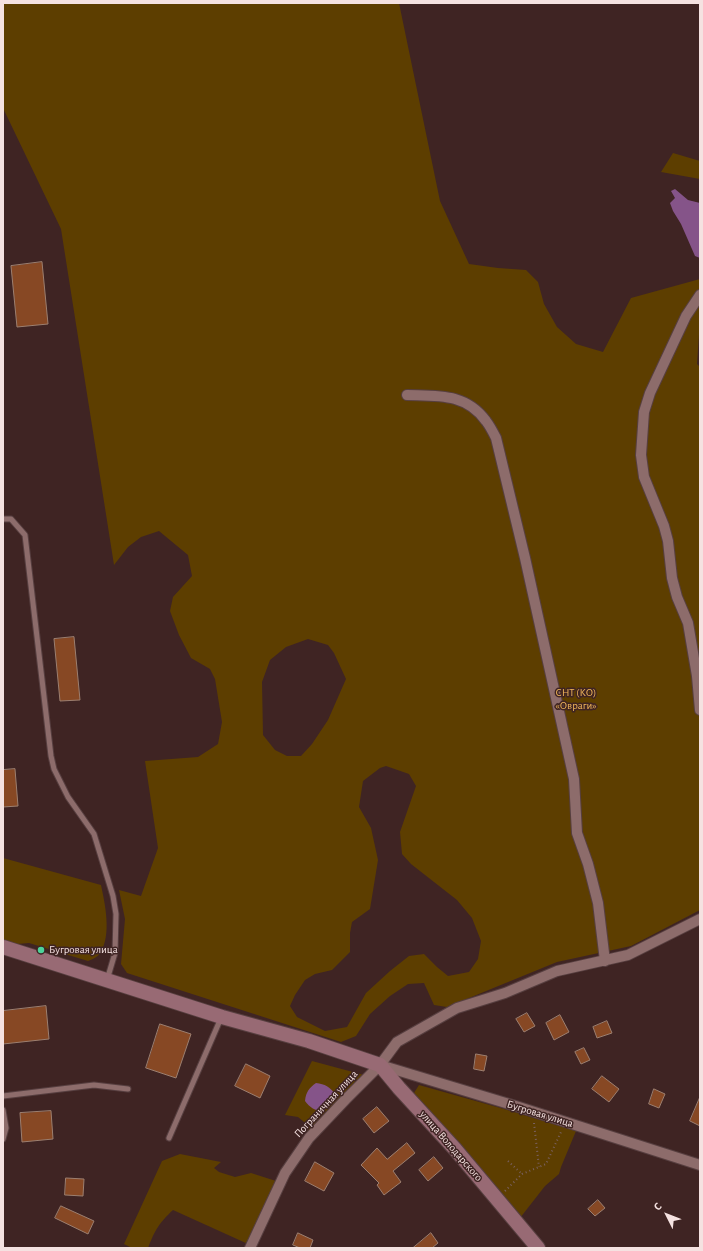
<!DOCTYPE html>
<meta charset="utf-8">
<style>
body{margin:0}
#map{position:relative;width:703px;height:1251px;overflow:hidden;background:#3f2423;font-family:"Alegreya Sans",sans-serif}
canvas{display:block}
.frame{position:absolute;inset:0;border:4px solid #f5e2e1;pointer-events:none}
.north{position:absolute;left:647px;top:1195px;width:40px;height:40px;-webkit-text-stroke:3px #3f2423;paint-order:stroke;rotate:312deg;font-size:11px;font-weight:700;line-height:16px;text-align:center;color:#f5e2e1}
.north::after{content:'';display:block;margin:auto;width:14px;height:18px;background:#f5e2e1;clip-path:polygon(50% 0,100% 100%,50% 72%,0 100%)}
</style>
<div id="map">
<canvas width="703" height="1251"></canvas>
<div class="frame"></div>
<div class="north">С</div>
</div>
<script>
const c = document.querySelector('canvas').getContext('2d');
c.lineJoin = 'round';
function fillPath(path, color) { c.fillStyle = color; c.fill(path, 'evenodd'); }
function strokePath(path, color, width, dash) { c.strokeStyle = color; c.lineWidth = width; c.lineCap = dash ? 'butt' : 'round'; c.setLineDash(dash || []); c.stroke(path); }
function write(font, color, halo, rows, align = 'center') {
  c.font = font + ' "Alegreya Sans",sans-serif'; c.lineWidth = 3; c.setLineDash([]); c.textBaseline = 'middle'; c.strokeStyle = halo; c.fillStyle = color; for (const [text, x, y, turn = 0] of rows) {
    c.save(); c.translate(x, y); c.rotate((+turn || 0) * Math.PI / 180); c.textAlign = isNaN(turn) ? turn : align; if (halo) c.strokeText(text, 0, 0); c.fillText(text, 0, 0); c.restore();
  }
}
const green = new Path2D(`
 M3,3H399L440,201L469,264L498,268L526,270L538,282L544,304L557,327L576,344L603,352L631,298L700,279V320L697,364L700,367V910L631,946L557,962L447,1007L434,1005L424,983L408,984L390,996L370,1014L356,1036L341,1042L127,973L121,964L125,919L119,890L141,896L158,848L145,761L198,757L218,744L222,722L215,679L210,669L191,658L179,635L170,611L173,597L192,576L188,555L159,531L141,537L128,547L114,565L61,229L3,108ZM308,639L328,645L334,653L346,679L328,720L312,744L301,756H287L275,750L263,735L262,682L270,660L286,647ZM386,766L409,774L416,786L400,832L402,854L411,864L457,900L472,918L481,941L478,959L469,972L448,976L437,967L424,954L409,956L390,971L366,993L347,1027L325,1031L297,1017L290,1006L295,995L305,980L315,974L332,970L350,952V933L352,922L370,909L378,860L371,828L359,807L363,781L380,768Z
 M673,153L700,161V179L661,172Z
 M3,858L101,885C105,904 112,935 100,953C98,957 93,959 88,961L29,943L17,944L3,940Z
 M312,1061L364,1075L305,1139L309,1126L298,1117L285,1115Z
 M419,1085L504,1109L576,1131L561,1167L559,1174L545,1186L520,1218L470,1156L414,1093Z
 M180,1154L221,1162L214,1168L219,1172L235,1177L251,1173L276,1181L248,1244L173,1210C159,1223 155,1230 148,1248H132L124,1244L162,1161Z`);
const water = new Path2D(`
 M675,189L688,200L700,203V258L695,256L681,224L673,211L670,203L675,198L671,191Z
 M316,1083C325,1084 330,1087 335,1094C331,1113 316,1116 305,1101C306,1092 309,1088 316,1083Z`);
const building = new Path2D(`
 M42,262L48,324L17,327L11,266Z
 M74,637L80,700L60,701L54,639Z
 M15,769L18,806L3,807V770Z
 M46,1006L49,1039L3,1044V1011Z
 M527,1013L535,1026L524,1032L516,1019Z
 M560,1015L569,1032L554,1040L546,1023Z
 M607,1021L612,1033L597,1038L593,1027Z
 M160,1024L191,1034L176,1078L146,1068Z
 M584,1048L590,1060L581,1064L575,1052Z
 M476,1054L487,1056L484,1071L474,1069Z
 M246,1064L270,1076L260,1098L235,1086Z
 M602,1076L619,1089L609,1102L592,1089Z
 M654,1089L665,1094L659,1108L649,1104Z
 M700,1097V1126L690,1121Z
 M377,1107L389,1121L374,1133L363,1119Z
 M51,1111L53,1139L22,1142L20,1113Z
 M407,1143L415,1153L393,1171L401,1182L384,1195L377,1185L379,1183L361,1165L377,1148L387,1159Z
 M434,1157L443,1168L428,1181L419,1170Z
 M315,1162L334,1173L324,1191L305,1181Z
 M66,1178L84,1179L83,1196L65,1195Z
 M598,1200L605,1208L595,1216L588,1209Z
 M61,1206L94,1221L88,1234L55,1218Z
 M298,1233L313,1240L310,1248H300L293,1245Z
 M431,1233L438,1243L432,1248H413Z`);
const path = new Path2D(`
 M534,1123L539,1167
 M508,1161L522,1174
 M505,1191L522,1174L546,1164L561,1132`);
const lane = new Path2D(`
 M3,519H11L25,535L51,756L54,769L68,797L94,834L113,896L116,914L115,953L107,980
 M3,1096L94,1085L128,1089
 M3,1110L6,1128L3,1139
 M169,1138L221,1018`);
const street = new Path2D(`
 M700,295L686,316L650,393L644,412L641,455L644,477L664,526L668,541L672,578L677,597L688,623L697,676L700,710
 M407,395C438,396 466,393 486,421C490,426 493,432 496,438L525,558L574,779L577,833L588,864L598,903L605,961
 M380,1065L519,1107L700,1165
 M250,1248L285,1173L309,1138L346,1099L380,1065L397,1042L457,1008L505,993L557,971L628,955L700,919`);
const secondary = new Path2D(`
 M3,947L222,1017L309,1041L380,1065L399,1088L455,1149L538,1248`);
const markers = [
 [41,950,4,"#4dd39a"]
];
const parkNames = [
 ["СНТ (КО)",576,693],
 ["«Овраги»",576,706]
];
const poiNames = [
 ["Бугровая улица",49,950]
];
const streetNames = [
 ["Пограничная улица",326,1104,-47],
 ["Бугровая улица",540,1114,17],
 ["улица Володарского",451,1146,49]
];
fillPath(green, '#5d3e00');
fillPath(water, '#855489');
fillPath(building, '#874824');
strokePath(building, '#9c7f70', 1);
strokePath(lane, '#573f40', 7);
strokePath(street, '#573f40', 12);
strokePath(secondary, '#573f40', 16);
strokePath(path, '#7a6160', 2, [1, 3]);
strokePath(lane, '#8d6c6b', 5);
strokePath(street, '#8d6c6b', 10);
strokePath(secondary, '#986a74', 14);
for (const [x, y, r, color] of markers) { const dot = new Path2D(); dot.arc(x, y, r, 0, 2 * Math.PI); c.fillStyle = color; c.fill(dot); strokePath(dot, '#3f2423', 1.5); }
write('11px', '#f2b75a', '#3f2423', parkNames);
write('11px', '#f5e2e1', '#3f2423', poiNames, 'left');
write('11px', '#f5e2e1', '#3f2423', streetNames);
</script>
